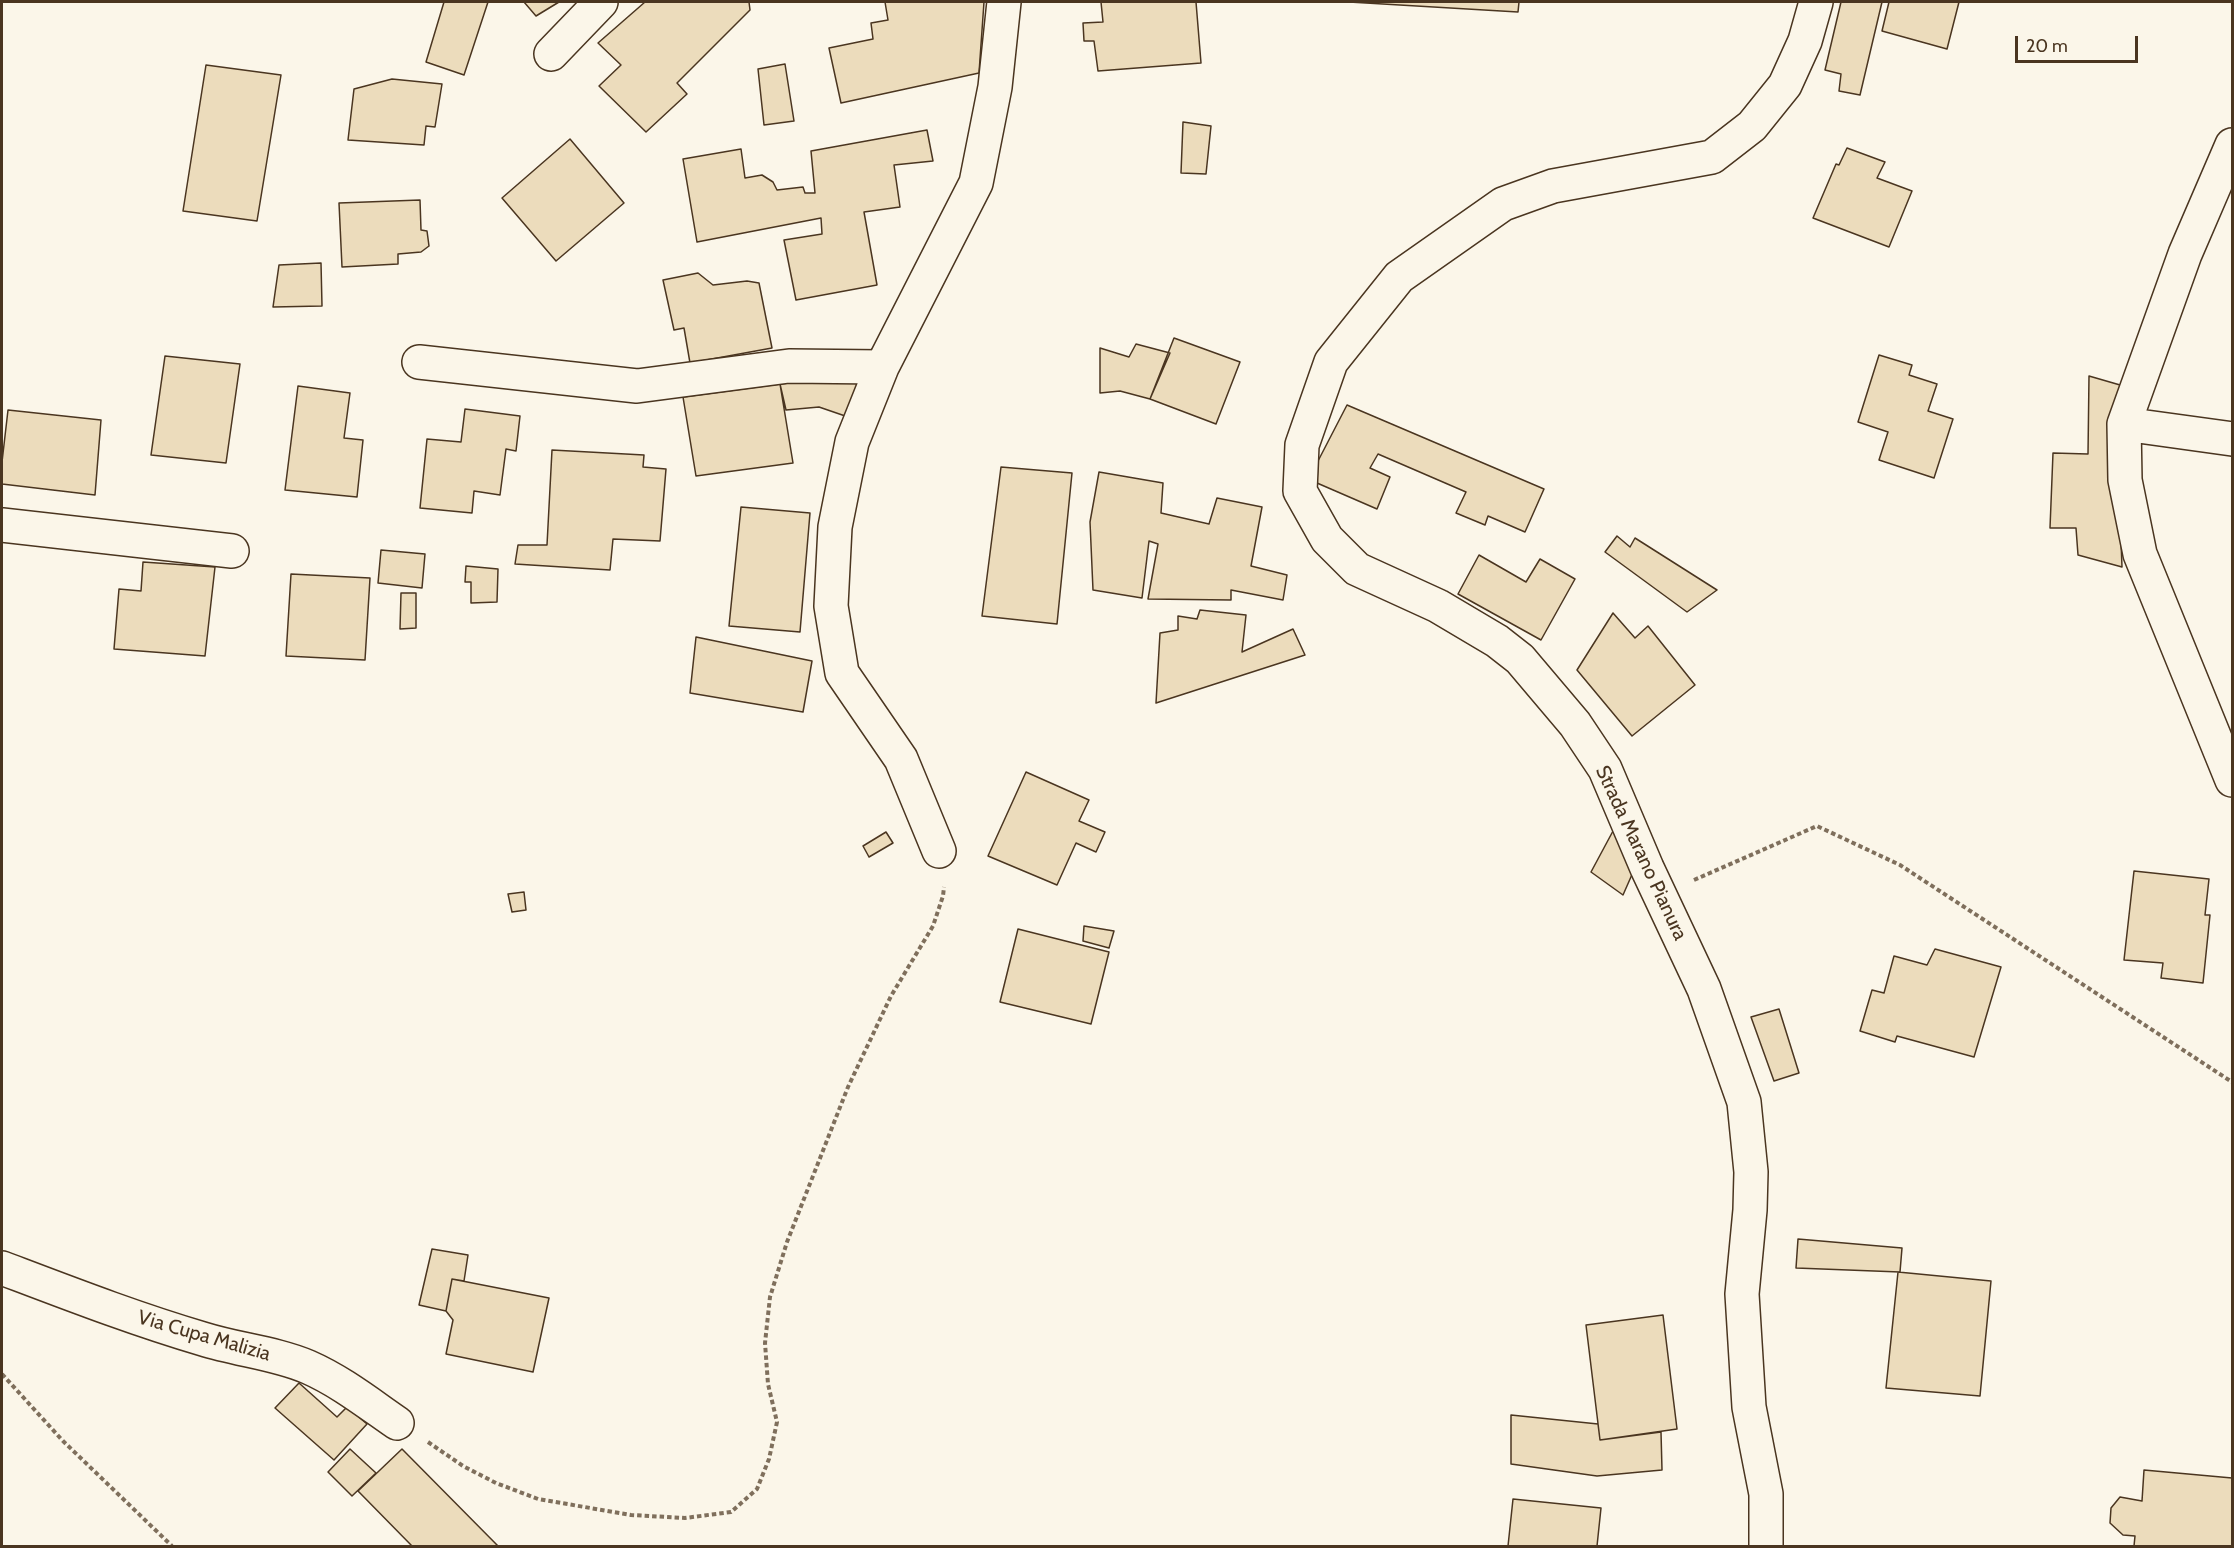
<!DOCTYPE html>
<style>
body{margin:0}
#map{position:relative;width:2234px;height:1548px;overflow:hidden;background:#fbf6e9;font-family:Cabin,sans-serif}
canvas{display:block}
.frame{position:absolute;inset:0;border:3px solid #4a3520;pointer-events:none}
.scale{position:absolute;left:2015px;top:36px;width:123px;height:27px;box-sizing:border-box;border:3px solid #4a3520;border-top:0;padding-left:8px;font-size:18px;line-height:21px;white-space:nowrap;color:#4a3520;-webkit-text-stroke:4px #fbf6e9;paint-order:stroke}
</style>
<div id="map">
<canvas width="2234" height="1548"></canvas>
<div class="frame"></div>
<div class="scale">20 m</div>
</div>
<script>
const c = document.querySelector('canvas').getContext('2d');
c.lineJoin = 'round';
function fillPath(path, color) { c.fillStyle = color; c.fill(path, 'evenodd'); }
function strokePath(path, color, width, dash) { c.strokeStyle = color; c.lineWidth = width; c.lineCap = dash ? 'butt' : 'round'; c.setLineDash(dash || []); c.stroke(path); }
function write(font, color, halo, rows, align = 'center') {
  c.font = font + ' Cabin,sans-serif'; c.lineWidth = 4.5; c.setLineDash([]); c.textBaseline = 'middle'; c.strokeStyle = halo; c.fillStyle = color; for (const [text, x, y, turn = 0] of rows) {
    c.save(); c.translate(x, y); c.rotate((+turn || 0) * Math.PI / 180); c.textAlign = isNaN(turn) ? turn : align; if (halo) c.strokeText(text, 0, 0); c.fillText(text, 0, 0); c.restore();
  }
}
const building = new Path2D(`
 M444,2H488L464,75L426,62Z
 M524,2H559L536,16Z
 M645,2H749L750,10L677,83L687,94L646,132L599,86L621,65L598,43Z
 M885,2H984L979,73L841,103L829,48L873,39L871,23L888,20Z
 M1101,2H1196L1201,63L1098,71L1094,41H1084L1083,23L1103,22Z
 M1349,2H1519L1518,12Z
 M1841,2H1882L1860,95L1839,91L1841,74L1825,70Z
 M1889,2H1959L1947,49L1882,31Z
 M785,64L794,121L764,125L758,69Z
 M206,65L281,75L257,221L183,211Z
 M392,79L442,84L435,127L426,126L424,145L348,140L354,89Z
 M1183,122L1211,126L1206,174L1181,173Z
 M927,130L933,161L894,165L900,207L864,212L877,285L796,300L784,240L822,234L821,218L697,242L683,159L741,149L745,178L762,175L773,182L777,190L803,187L805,193H815L811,151Z
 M570,139L624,203L556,261L502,198Z
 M1847,148L1885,162L1877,178L1912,191L1889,247L1813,218L1836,164L1839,165Z
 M420,200L421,230L427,231L429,246L421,252L398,254V264L342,267L339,203Z
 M321,263L322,306L273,307L279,265Z
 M698,273L713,285L747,281L759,283L772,348L690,363L684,328L674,330L663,280Z
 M1174,338L1240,362L1216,424L1150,399Z
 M1136,344L1170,353L1150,399L1120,391L1100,393V348L1129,357Z
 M1879,355L1912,365L1909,375L1937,384L1928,411L1953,419L1934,478L1879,460L1888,432L1858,422Z
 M165,356L240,364L226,463L151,455Z
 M858,375L862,382L851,418L819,407L786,410L780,384Z
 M2089,376L2127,387L2117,435L2122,567L2078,555L2076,528H2050L2053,453L2088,454Z
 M780,384L793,463L696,476L683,397Z
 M298,386L350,393L344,438L363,440L357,497L285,490Z
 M1347,405L1544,489L1525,532L1488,516L1485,525L1456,513L1466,492L1378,454L1370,468L1390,477L1377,509L1317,483L1318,461Z
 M465,409L520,416L516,451L506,449L500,495L474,491L472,513L420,508L427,439L461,442Z
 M8,410L101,420L95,495L2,484V462Z
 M552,450L644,455L643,467L666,469L660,541L613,539L610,570L515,564L518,545H547Z
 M1001,467L1072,473L1057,624L982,616Z
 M1099,472L1163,483L1161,513L1209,524L1217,498L1262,507L1251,566L1287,575L1283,600L1231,590V600L1148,599L1158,544L1149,541L1142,598L1093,590L1090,522Z
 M741,507L810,513L800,632L729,626Z
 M1617,536L1630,547L1635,538L1717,590L1687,612L1605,552Z
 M381,550L425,554L422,588L378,583Z
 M1479,555L1526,582L1540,559L1575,579L1541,640L1458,594Z
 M143,562L215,567L205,656L114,649L119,589L141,591Z
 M466,566L498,569L497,602L471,603V582H465Z
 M291,574L370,578L365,660L286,656Z
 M401,593H416V628L400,629Z
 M1200,610L1246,615L1242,652L1293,629L1305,655L1156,703L1160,633L1178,630V616L1197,619Z
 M1613,613L1635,638L1648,626L1695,685L1632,736L1577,670Z
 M696,637L812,661L803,712L690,693Z
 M1026,772L1089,800L1079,821L1105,832L1096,852L1076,843L1057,885L988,856Z
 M1613,831L1634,870L1623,895L1591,872Z
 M886,832L893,843L869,857L863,846Z
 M2134,871L2209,879L2205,915H2210L2203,983L2161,978L2163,963L2124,960Z
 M524,892L526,910L512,912L508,894Z
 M1084,926L1114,931L1109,948L1083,941Z
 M1018,929L1109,952L1091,1024L1000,1002Z
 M1935,949L2001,967L1974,1057L1897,1036L1895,1042L1860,1031L1872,990L1884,993L1894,956L1927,965Z
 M1779,1009L1799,1073L1774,1081L1751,1017Z
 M1798,1239L1902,1248L1900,1272L1796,1268Z
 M432,1249L468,1255L464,1281L452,1279L446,1311L419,1305Z
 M1898,1272L1991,1281L1980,1396L1886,1388Z
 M452,1279L549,1298L533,1372L446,1354L453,1320L446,1311Z
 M1663,1315L1677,1429L1600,1440L1586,1325Z
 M299,1383L337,1417L347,1407L367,1424L334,1460L275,1408Z
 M1511,1415L1598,1424L1600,1440L1661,1432L1662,1470L1597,1476L1511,1464Z
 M350,1449L376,1473L352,1496L328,1472Z
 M402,1449L498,1546H412L358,1491Z
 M2144,1470L2232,1478V1546H2134L2135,1536L2123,1535L2110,1523L2111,1508L2120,1497L2142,1501Z
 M1513,1499L1601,1508L1597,1546H1508Z`);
const path = new Path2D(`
 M1694,880L1817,826L1900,865L2232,1082
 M2,1374L63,1441L172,1546
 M428,1442L463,1466L496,1483L538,1499L631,1515L685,1518L731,1512L757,1489L769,1459L777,1422L768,1384L765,1343L770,1297L787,1242L848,1087L891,996L933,926L943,896L944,887`);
const street = new Path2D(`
 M551,54L601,2
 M2232,145L2185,254L2124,424L2125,480L2140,554L2232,780
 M419,362L637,386L789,366L882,367
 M2124,424L2232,439
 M2,525L232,551
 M939,851L901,759L842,673L831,606L835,527L852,442L882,367L976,183L995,87L1004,2
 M2,1268C68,1293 135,1319 203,1339C238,1350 275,1353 308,1367C340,1381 368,1403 397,1423`);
const secondary = new Path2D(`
 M1766,1546V1494L1749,1407L1742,1294L1750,1210L1751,1172L1744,1102L1704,989L1647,868L1605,769L1575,724L1520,659L1497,641L1438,606L1357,569L1327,539L1300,491L1302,445L1331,362L1399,277L1503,204L1553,186L1712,157L1752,126L1785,85L1805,41L1816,2`);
const streetNames = [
 ["Strada Marano Pianura",1641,853,65],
 ["Via Cupa Malizia",204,1336,16]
];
fillPath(building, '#ecdcbc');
strokePath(building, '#4a3520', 1.5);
strokePath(street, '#4a3520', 36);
strokePath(secondary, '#4a3520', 36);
strokePath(path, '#7f6f5c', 4, [4.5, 3]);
strokePath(street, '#fbf6e9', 33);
strokePath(secondary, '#fbf6e9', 33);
write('20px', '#4a3520', '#fbf6e9', streetNames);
</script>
